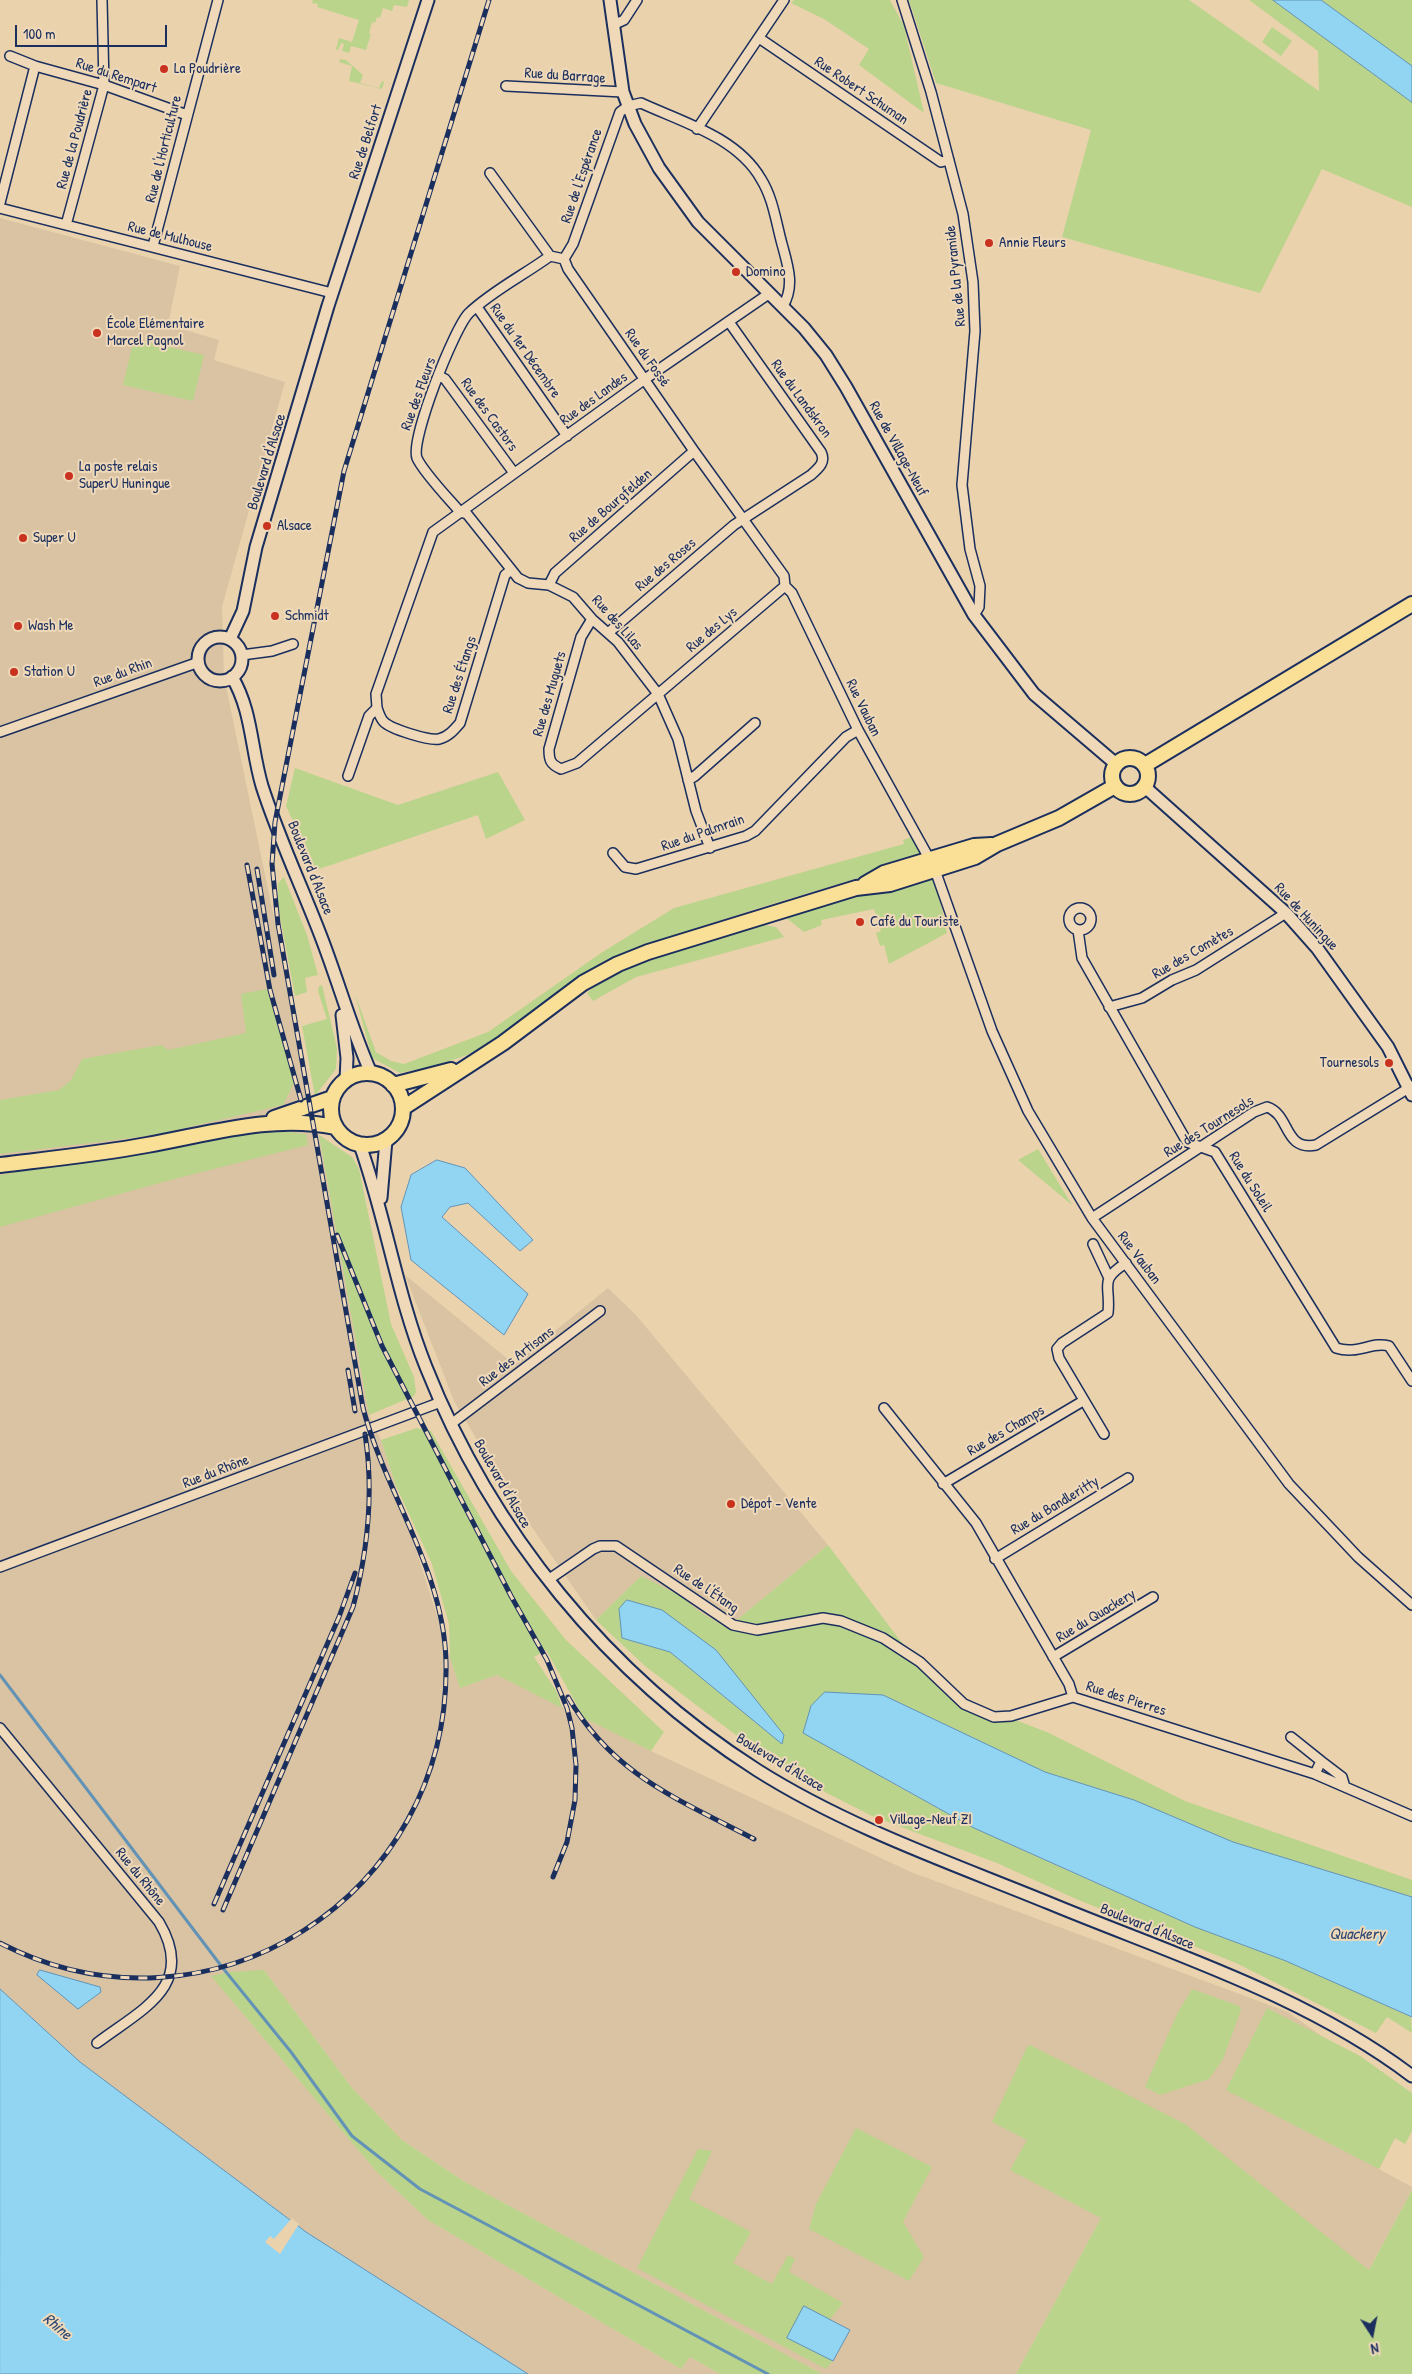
<!DOCTYPE html>
<meta charset="utf-8">
<style>
body{margin:0}
#map{position:relative;width:1412px;height:2374px;overflow:hidden;background:#ead2ad;font-family:"Patrick Hand",sans-serif}
canvas{display:block}
.north{position:absolute;left:1347px;top:2309px;width:50px;height:50px;-webkit-text-stroke:4px #efd9b8;paint-order:stroke;rotate:169deg;font-size:14px;font-weight:700;line-height:20px;text-align:center;color:#1b2f5e}
.north::after{content:'';display:block;margin:auto;width:18px;height:22px;background:#1b2f5e;clip-path:polygon(50% 0,100% 100%,50% 72%,0 100%)}
.scale{position:absolute;left:15px;top:25px;width:152px;height:22px;box-sizing:border-box;border:2px solid #1b2f5e;border-top:0;padding-left:6px;font-size:15px;line-height:18px;white-space:nowrap;color:#1b2f5e;-webkit-text-stroke:4px #efd9b8;paint-order:stroke}
</style>
<div id="map">
<canvas width="1412" height="2374"></canvas>
<div class="north">N</div>
<div class="scale">100 m</div>
</div>
<script>
const c = document.querySelector('canvas').getContext('2d');
c.lineJoin = 'round';
function fillPath(path, color) { c.fillStyle = color; c.fill(path, 'evenodd'); }
function strokePath(path, color, width, dash) { c.strokeStyle = color; c.lineWidth = width; c.lineCap = dash ? 'butt' : 'round'; c.setLineDash(dash || []); c.stroke(path); }
function write(font, color, halo, rows, align = 'center') {
  c.font = font + ' "Patrick Hand",sans-serif'; c.lineWidth = 4; c.setLineDash([]); c.textBaseline = 'middle'; c.strokeStyle = halo; c.fillStyle = color; for (const [text, x, y, turn = 0] of rows) {
    c.save(); c.translate(x, y); c.rotate((+turn || 0) * Math.PI / 180); c.textAlign = isNaN(turn) ? turn : align; if (halo) c.strokeText(text, 0, 0); c.fillText(text, 0, 0); c.restore();
  }
}
const built = new Path2D(`
 M0,218L180,266L168,325L219,340L214,360L285,382L222,607L224,677L319,1135L369,1415L381,1440L460,1688L497,1675L651,1751L911,1872L1288,2012L1412,2101V2105L1379,2169L1412,2187V2190L1333,2336L1101,2218L1016,2374H822L465,2182L402,2140L352,2088L264,1970L212,1977L376,2171L428,2220L681,2369L690,2357L720,2374H528L306,2232L80,2062L0,1989Z
 M405,1275L514,1364L608,1288L635,1314L828,1545L727,1628L641,1576L596,1620L511,1497L454,1401Z`);
const green = new Path2D(`
 M313,0H409L407,7L394,5L392,11L383,8L380,18L377,17L375,23L372,22L369,33L371,34L366,50L351,46L349,53L342,51L344,44L341,43L338,50L336,49L339,38L352,42L359,20L317,7L318,4L312,3Z
 M794,0H890L904,26L924,113L859,65L869,49L824,19L791,3Z
 M909,0H1189L1319,91L1318,51L1249,0H1412V207L1322,169L1260,293L1062,237L1091,130L936,83Z
 M1272,27L1292,41L1281,56L1262,42Z
 M340,59L346,60L363,75L360,83L379,88L382,81L384,82L382,89L349,81L352,66L339,62Z
 M134,339L204,355L193,401L123,385Z
 M295,768L398,805L498,772L525,820L486,839L478,815L316,870L286,806Z
 M912,837L921,853L919,860L765,906L639,947L604,962L577,978L494,1041L467,1055L416,1073L413,1070L400,1073L372,1058L355,994L376,1052L391,1061L404,1064L488,1032L601,953L674,908L904,844L903,840Z
 M284,877L307,935L318,975L305,978L307,992L295,996L278,906V883Z
 M920,878L932,879L936,883L947,933L889,964L884,945L880,946L876,933L881,931L874,909L821,920L822,925L804,932L785,917Z
 M763,925L776,927L784,937L636,977L593,1001L587,993C615,966 669,947 706,939C726,935 744,932 763,925Z
 M322,985L337,1048L336,1069L315,1096L302,1026L327,1019L318,991L319,986Z
 M267,989L294,1083L283,1105L155,1135L0,1154V1100L59,1090L71,1080L82,1059L161,1045L168,1050L246,1033L241,994Z
 M280,1131L306,1134L308,1145L178,1178L0,1227V1175L255,1132Z
 M319,1135L352,1157L359,1169L391,1324L414,1377L416,1392L414,1396L369,1415Z
 M1038,1149L1072,1205L1018,1160Z
 M417,1428L431,1431L511,1571L566,1640L664,1732L651,1751L584,1718L546,1650L534,1657L557,1692L562,1708L497,1675L460,1688L450,1657L449,1624L432,1564L396,1486L381,1440Z
 M828,1545L899,1639L946,1693L1049,1733L1185,1801L1412,1880V1897L1233,1842L1134,1800L1045,1772L883,1695V1778L974,1828L1069,1871L1195,1927L1286,1961L1411,2017L1412,2033L1387,2017L1376,2033L1236,1963L1076,1899L997,1863L872,1816L811,1785L766,1758L645,1666L596,1620L641,1576L679,1595L700,1612L727,1628ZM622,1638L716,1650L783,1744L670,1652Z
 M264,1970L352,2088L402,2140L465,2182L822,2374H720L690,2357L681,2369L428,2220L376,2171L211,1976L230,1972Z
 M1192,1989L1239,2006L1241,2010L1223,2059L1209,2079L1160,2095L1145,2087L1178,2012Z
 M1267,2008L1360,2056L1412,2093V2131L1405,2144L1395,2138L1379,2169L1226,2090Z
 M1030,2045L1185,2124L1369,2270L1412,2190V2374H1016L1101,2218L1010,2170L1027,2140L992,2122L1027,2047Z
 M856,2128L932,2167L903,2222L924,2257L909,2281L809,2229L816,2204Z
 M698,2149L712,2151L689,2199L751,2232L733,2263L772,2284L788,2255L795,2259L789,2272L843,2303L830,2319L804,2306L788,2338L833,2361L826,2369L637,2268Z`);
const water = new Path2D(`
 M1273,0H1321L1412,66V102Z
 M437,1160L465,1168L533,1240L520,1251L468,1203L450,1207L442,1217L528,1294L504,1335L411,1260L401,1207L411,1175Z
 M627,1600L662,1610L716,1650L784,1735L782,1744L670,1652L622,1638L619,1609Z
 M825,1692L883,1695L1045,1772L1134,1800L1233,1842L1412,1897V2017L1286,1961L1195,1927L974,1828L803,1733L811,1706Z
 M40,1970L100,1987L101,1992L78,2009L37,1975Z
 M0,1989L80,2062L306,2232L528,2374H0Z
 M804,2306L850,2330L833,2361L787,2338Z`);
const pier = new Path2D(`
 M292,2218L299,2224L280,2254L265,2242L270,2236L274,2239Z`);
const stream = new Path2D(`
 M0,1675L222,1967L291,2052L352,2136L420,2189L768,2374`);
const street = new Path2D(`
 M902,0L931,92L963,214L973,282L975,331L962,485L970,549L980,586L979,607L974,615
 M613,25L624,20L637,0
 M759,38L941,162L949,160
 M10,56L35,66L104,85L187,115
 M506,86L623,92
 M697,129L784,0
 M490,173L550,256L564,259L568,269L694,451L784,576L785,586L792,593L858,730L930,860
 M0,203L35,66
 M0,208L332,293
 M66,225L104,85L102,0
 M153,246L218,0
 M550,256C524,275 492,291 469,313C454,328 410,440 417,458C423,472 449,499 460,512L467,514L518,578L528,583L549,585L573,597L592,619L618,642L658,694L678,739L696,811L710,848
 M564,259L573,244L620,112L628,106L641,103C682,122 737,137 761,179C773,198 776,222 782,244C788,266 795,286 783,306
 M477,307L567,436
 M439,376L445,379L514,473
 M549,585L555,573L694,451
 M592,619L581,637L549,749C549,760 550,764 561,769L577,763L785,586
 M608,633L734,525L811,475C819,468 826,462 821,452L729,322
 M242,655L272,651L293,644
 M377,708C379,713 380,718 384,722C391,729 429,741 439,739C448,737 454,730 460,723L505,575L511,570
 M0,732L199,662
 M348,776L369,716L377,708L376,694L433,532L645,379L770,293
 M688,780L695,776L755,723
 M613,853L625,867L636,869L746,836L755,831L846,737L858,730
 M935,870L992,1031L1028,1111L1092,1218L1289,1484L1358,1557L1412,1605
 M1069 919a11 11 0 1 1 22 0a11 11 0 1 1-22 0Z
 M1078,930L1082,958L1187,1142L1215,1152L1336,1348C1358,1355 1372,1341 1389,1346L1412,1381
 M1109,1007L1142,998L1172,980L1196,970L1286,913
 M1092,1218L1254,1112L1267,1107C1291,1115 1283,1151 1316,1145L1412,1086
 M1093,1244L1108,1276
 M884,1408L976,1523L1069,1684L1073,1697
 M451,1424L600,1311
 M1104,1434L1059,1358L1057,1349L1062,1343L1108,1313C1111,1284 1098,1281 1126,1263
 M943,1484L1083,1401
 M995,1559L1128,1478
 M0,1567L441,1402
 M548,1580L593,1549L600,1546H616L733,1625L757,1630L823,1618L841,1621L883,1638L920,1662L964,1704L994,1717L1011,1716L1073,1697
 M1053,1657L1153,1597
 M1073,1697L1315,1774L1412,1816
 M0,1728L159,1922C197,1986 142,2009 97,2043
 M1291,1737L1321,1761
 M1315,1774L1321,1761L1342,1777L1345,1787`);
const secondary = new Path2D(`
 M610,0L623,92L635,124L659,168L698,222L804,328L826,355L846,387L974,615L1034,694L1116,764
 M198 659a22 22 0 1 1 44 0a22 22 0 1 1-44 0Z
 M230,639L243,611L256,547L328,306L428,0
 M232,677C252,710 251,749 262,786C278,836 301,885 320,934C338,980 351,1028 371,1073
 M1145,787L1286,913L1317,948L1388,1047L1412,1095
 M342,1015L347,1058L346,1080
 M360,1145C386,1218 397,1295 426,1367C491,1531 608,1675 757,1770C847,1827 951,1863 1049,1903C1172,1954 1305,1995 1412,2076
 M381,1198L386,1140`);
const primary = new Path2D(`
 M1112 776a18 18 0 1 1 36 0a18 18 0 1 1-36 0Z
 M1145,765L1412,604
 M865,884L884,873L974,846L992,845
 M331 1109a36 36 0 1 1 72 0a36 36 0 1 1-72 0Z
 M393,1085L451,1070
 M403,1108L503,1043L583,983L618,964L648,952L856,888L890,884L975,857L997,844L1059,818L1115,786
 M274,1118L332,1098
 M0,1165C49,1159 99,1154 147,1145C210,1134 271,1114 335,1127`);
const rail = new Path2D(`
 M247,865L270,990L301,1100
 M257,869L274,975
 M337,1235L382,1346L511,1596L547,1660L567,1708L572,1728L576,1765L575,1800L567,1842L553,1877
 M348,1370L355,1411
 M568,1697C613,1775 678,1799 754,1839
 M214,1904L339,1617L355,1573
 M223,1910L353,1607C368,1550 374,1492 365,1434
 M0,1943C209,2051 451,1896 446,1662C444,1570 386,1495 363,1408L278,924L272,864L275,822L344,471L489,0`);
const markers = [
 [164,69,5,"#c8321e"],
 [989,243,5,"#c8321e"],
 [736,272,5,"#c8321e"],
 [97,333,5,"#c8321e"],
 [69,476,5,"#c8321e"],
 [267,526,5,"#c8321e"],
 [23,538,5,"#c8321e"],
 [275,616,5,"#c8321e"],
 [18,626,5,"#c8321e"],
 [14,672,5,"#c8321e"],
 [860,922,5,"#c8321e"],
 [1389,1063,5,"#c8321e"],
 [731,1504,5,"#c8321e"],
 [879,1820,5,"#c8321e"]
];
const poiNames = [
 ["La Poudrière",174,69],
 ["Annie Fleurs",999,243],
 ["Domino",746,272],
 ["École Elémentaire",107,324],
 ["Marcel Pagnol",107,341],
 ["La poste relais",79,467],
 ["SuperU Huningue",79,484],
 ["Alsace",277,526],
 ["Super U",33,538],
 ["Schmidt",285,616],
 ["Wash Me",28,626],
 ["Station U",24,672],
 ["Café du Touriste",870,922],
 ["Tournesols",1379,1063,"right"],
 ["Dépot - Vente",741,1504],
 ["Village-Neuf ZI",889,1820]
];
const streetNames = [
 ["Rue du Rempart",116,76,18],
 ["Rue du Barrage",565,76,4],
 ["Rue Robert Schuman",861,91,34],
 ["Rue de la Poudrière",75,139,-75],
 ["Rue de Belfort",366,142,-72],
 ["Rue de l'Horticulture",164,149,-76],
 ["Rue de l'Espérance",582,176,-71],
 ["Rue de Mulhouse",170,237,14],
 ["Rue de la Pyramide",956,276,-96],
 ["Rue du 1er Décembre",525,351,55],
 ["Rue du Fossé",647,358,55],
 ["Rue des Fleurs",419,394,-70],
 ["Rue des Landes",594,399,-36],
 ["Rue du Landskron",801,399,54],
 ["Rue des Castors",489,415,54],
 ["Rue de Village-Neuf",898,449,61],
 ["Boulevard d'Alsace",267,462,-73],
 ["Rue de Bourgfelden",611,506,-41],
 ["Rue des Roses",666,565,-40],
 ["Rue des Lilas",617,623,48],
 ["Rue des Lys",712,630,-40],
 ["Rue du Rhin",123,673,-20],
 ["Rue des Étangs",460,675,-72],
 ["Rue des Muguets",550,694,-74],
 ["Rue Vauban",863,708,64],
 ["Rue du Palmrain",703,833,-19],
 ["Boulevard d'Alsace",310,868,68],
 ["Rue de Huningue",1306,917,47],
 ["Rue des Comètes",1193,953,-30],
 ["Rue des Tournesols",1209,1127,-32],
 ["Rue du Soleil",1250,1182,58],
 ["Rue Vauban",1139,1258,53],
 ["Rue des Artisans",517,1357,-37],
 ["Rue des Champs",1006,1431,-30],
 ["Rue du Rhône",216,1472,-21],
 ["Boulevard d'Alsace",502,1484,60],
 ["Rue du Bandleritty",1055,1506,-31],
 ["Rue de l'Étang",706,1589,34],
 ["Rue du Quackery",1096,1616,-31],
 ["Rue des Pierres",1126,1699,18],
 ["Boulevard d'Alsace",780,1763,31],
 ["Rue du Rhône",140,1877,51],
 ["Boulevard d'Alsace",1147,1927,22]
];
const waterNames = [
 ["Quackery",1357,1935],
 ["Rhine",57,2327,40]
];
fillPath(built, '#d9c3a2');
fillPath(green, '#bad48b');
fillPath(water, '#92d5f3');
strokePath(water, '#6293b7', 1);
fillPath(pier, '#ead2ad');
strokePath(stream, '#6293b7', 3);
strokePath(street, '#1b2f5e', 12);
strokePath(secondary, '#1b2f5e', 15);
strokePath(primary, '#1b2f5e', 18);
strokePath(street, '#efd9b8', 9);
strokePath(secondary, '#efd9b8', 11);
strokePath(primary, '#fadf96', 14);
strokePath(rail, '#1b2f5e', 5);
strokePath(rail, '#efd9b8', 3, [9]);
for (const [x, y, r, color] of markers) { const dot = new Path2D(); dot.arc(x, y, r, 0, 2 * Math.PI); c.fillStyle = color; c.fill(dot); strokePath(dot, '#efd9b8', 2); }
write('15px', '#1b2f5e', '#efd9b8', poiNames, 'left');
write('15px', '#1b2f5e', '#efd9b8', streetNames);
write('italic 16px', '#2d4874', '#efd9b8', waterNames);
</script>
